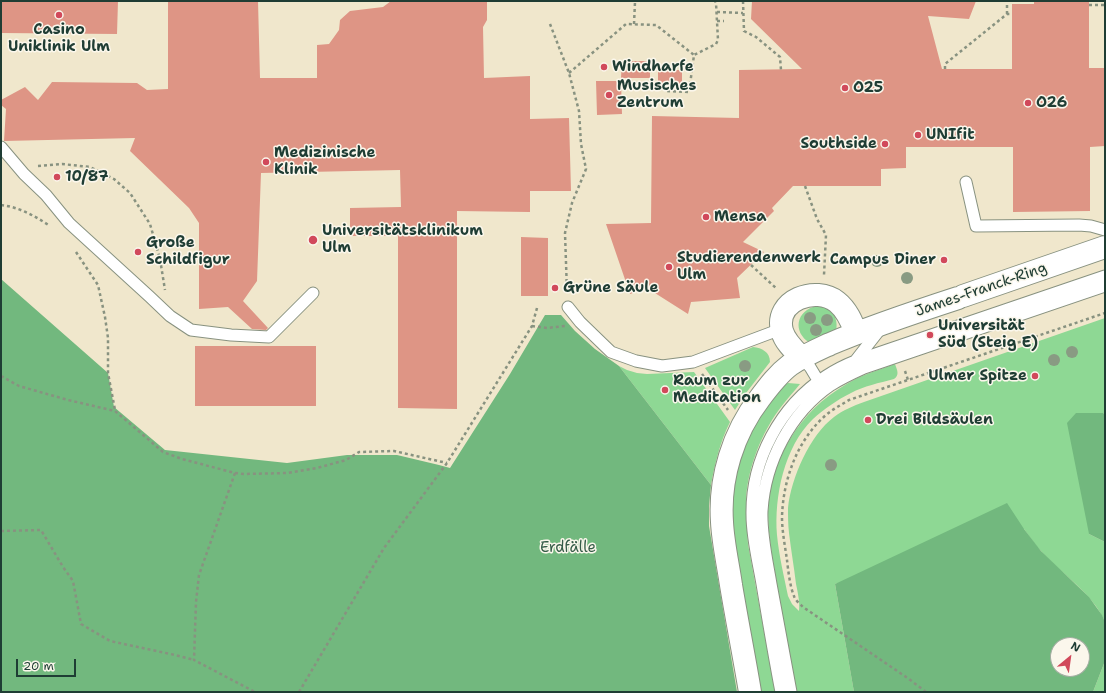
<!DOCTYPE html>
<meta charset="utf-8">
<style>
body{margin:0}
#map{position:relative;width:1106px;height:693px;overflow:hidden;background:#f0e7cc;font-family:"Shantell Sans",sans-serif}
canvas{display:block}
.frame{position:absolute;inset:0;border:2px solid #1f3d34;pointer-events:none}
.north{position:absolute;left:1050px;top:637px;width:40px;height:40px;box-sizing:border-box;background:#fbf7ec;border:1px solid #a3ada2;border-radius:50%;rotate:29deg;font-size:11px;font-weight:700;line-height:16px;text-align:center;color:#1f3d34}
.north::after{content:'';display:block;margin:auto;width:14px;height:18px;background:#d1495b;clip-path:polygon(50% 0,100% 100%,50% 72%,0 100%)}
.scale{position:absolute;left:16px;top:659px;width:60px;height:18px;box-sizing:border-box;border:2px solid #1f3d34;border-top:0;padding-left:5px;font-size:12px;line-height:14px;white-space:nowrap;color:#1f3d34;-webkit-text-stroke:3px #fbf7ec;paint-order:stroke}
</style>
<div id="map">
<canvas width="1106" height="693"></canvas>
<div class="frame"></div>
<div class="north">N</div>
<div class="scale">20 m</div>
</div>
<script>
const c = document.querySelector('canvas').getContext('2d');
c.lineJoin = 'round';
function fillPath(path, color) { c.fillStyle = color; c.fill(path, 'evenodd'); }
function strokePath(path, color, width, dash) { c.strokeStyle = color; c.lineWidth = width; c.lineCap = dash ? 'butt' : 'round'; c.setLineDash(dash || []); c.stroke(path); }
function write(font, color, halo, rows, align = 'center') {
  c.font = font + ' "Shantell Sans",sans-serif'; c.lineWidth = 3; c.setLineDash([]); c.textBaseline = 'middle'; c.strokeStyle = halo; c.fillStyle = color; for (const [text, x, y, turn = 0] of rows) {
    c.save(); c.translate(x, y); c.rotate((+turn || 0) * Math.PI / 180); c.textAlign = isNaN(turn) ? turn : align; if (halo) c.strokeText(text, 0, 0); c.fillText(text, 0, 0); c.restore();
  }
}
const green = new Path2D(`
 M817,306C832,308 839,317 836,332L810,343C792,332 796,310 817,306Z
 M1105,318V414L1103,413L1089,534L1105,542V622C1092,592 1062,575 1041,551C1035,545 1030,537 1024,529L835,584L854,692H796C790,658 784,624 778,590C774,565 768,538 768,512C770,459 800,411 845,385C861,375 878,370 895,364C897,370 900,375 894,379C879,383 864,386 851,393C837,400 824,409 813,419C784,447 774,497 777,535C779,556 784,576 788,596L792,604L799,611C800,603 798,593 796,584C794,567 791,550 789,533C788,525 788,516 788,508C791,478 810,435 834,417C843,410 853,406 864,402Z
 M753,347C762,348 770,352 770,362L746,393L735,410L705,368Z
 M619,366L627,370L637,373L647,374L694,372L730,422C720,442 715,463 711,485Z
 M788,383L800,384C791,395 780,407 772,420C758,443 747,473 746,501C746,515 747,529 748,544L775,692H761L735,546L732,521V498L735,475L750,432L782,385Z
 M1105,661V692H1093Z`);
const forest = new Path2D(`
 M1,279L108,373L114,407L165,450L287,463L347,455H397L439,465L450,468L510,374L545,315H561L575,331L595,349L619,366L711,485L709,506V526L737,692H1Z
 M1076,413H1103L1105,414V542L1089,534L1067,423Z
 M1007,503L1024,529L1041,551L1089,597L1102,615L1105,622V661L1093,692H854L835,584ZM1058,645H1082V669H1058Z`);
const building = new Path2D(`
 M1,1H118L117,34L1,33Z
 M168,1H258L260,78H317V45L329,44L339,30L340,20L350,11L383,7L391,1H487V20L483,27L484,78L530,76V119L569,118L571,191H530V212L457,211V409L398,408V236H350V208L401,207L400,170L261,173L257,281L243,301L268,328L266,330L252,329L228,307L199,309V223L189,208L130,151L135,138L4,141L6,109L1,105V100L25,87L38,100L52,82L137,83L147,90L168,89Z
 M752,1H976L969,19L928,16L942,69H1012V4H1034V1H1089V68H1105V146L1090,147V211L1013,212V147H906V168L881,169V186H793L772,208L774,211L743,242L764,252L737,278L740,298L691,302L688,314L647,288L630,294L606,224L651,223L652,116L739,118V70L802,69L751,19Z
 M622,61H650V78H621Z
 M658,70H682V85L658,86Z
 M596,81H621L622,114L597,115Z
 M521,237L548,238V296H521Z
 M195,346H316V406H195Z`);
const path = new Path2D(`
 M743,1L744,31L756,37L780,57L781,70
 M1089,5H1105
 M717,12L743,13
 M1007,14V1
 M717,21H724
 M550,24L569,73L579,111L581,144L586,169L572,203L565,233L567,292
 M634,24L635,2
 M945,69V64L1007,14H1012
 M569,73L626,24L656,25L694,55
 M667,91L689,92L694,55L716,44L718,40L716,3L715,1
 M38,166L62,164L90,167L114,179L130,193L150,224L160,259L165,290
 M805,186L817,219L826,235L824,275
 M1,205C19,207 35,216 50,226
 M76,252L98,285L105,317L108,338V373L115,410
 M751,265L777,289
 M532,326L547,328L565,326
 M905,371L908,380
 M702,374L728,410
 M1,376L19,386L68,400L115,411L163,452L182,459L235,473L244,474L288,473L317,468L346,460L359,452L394,451L447,463
 M235,473L199,575L196,602L194,660L255,692
 M1,531L41,530L63,567L73,581L81,624L110,641L175,655L194,660
 M299,692L384,548L447,463L532,326L537,308
 M926,692L909,679L803,607C800,604 795,600 794,596C790,587 788,569 787,560C785,546 782,531 782,517C783,480 797,440 826,415C833,409 841,405 849,400L1105,313`);
const service = new Path2D(`
 M1,147L24,174L46,195L69,223L150,297L170,316L191,330L231,335L269,337L313,293
 M966,182L976,226L1079,225L1091,226L1105,230
 M568,307L580,322L611,352L636,361L662,366L693,362L781,329
 M802,358L810,367L822,387
 M856,360L881,328
 M781,692C774,656 768,620 762,584C758,561 752,538 752,515C751,460 780,406 826,376C835,370 845,365 855,361L1105,276
 M791,692C784,656 778,620 771,584C767,560 761,535 762,511C765,462 790,413 831,385C842,378 853,373 864,368L1105,286`);
const minor = new Path2D(`
 M963,296L1105,247
 M802,358C794,350 785,342 782,331C774,300 816,285 837,302C847,310 852,322 856,333
 M750,692C744,656 737,621 731,585C728,564 723,543 722,522C719,478 733,433 760,398C769,386 778,374 790,365C803,356 817,350 830,344C872,326 915,312 958,298`);
const trees = [
 [877,261],
 [907,278],
 [810,318],
 [827,320],
 [816,330],
 [1072,352],
 [1054,360],
 [745,366],
 [831,465]
];
const markers = [
 [59,15,4,"#d1495b"],
 [604,67,4,"#d1495b"],
 [845,88,4,"#d1495b"],
 [609,95,4,"#d1495b"],
 [1028,103,4,"#d1495b"],
 [918,135,4,"#d1495b"],
 [885,144,4,"#d1495b"],
 [266,162,4,"#d1495b"],
 [57,177,4,"#d1495b"],
 [706,217,4,"#d1495b"],
 [313,240,5,"#d1495b"],
 [138,252,4,"#d1495b"],
 [944,260,4,"#d1495b"],
 [669,267,4,"#d1495b"],
 [555,288,4,"#d1495b"],
 [930,335,4,"#d1495b"],
 [1035,376,4,"#d1495b"],
 [665,390,4,"#d1495b"],
 [868,420,4,"#d1495b"]
];
const poiNames = [
 ["Casino",59,30,"center"],
 ["Uniklinik Ulm",59,47,"center"],
 ["Windharfe",612,67],
 ["Musisches",617,86],
 ["Zentrum",617,103],
 ["O25",853,88],
 ["O26",1036,103],
 ["UNIfit",926,135],
 ["Southside",877,144,"right"],
 ["Medizinische",274,153],
 ["Klinik",274,170],
 ["10/87",65,177],
 ["Mensa",714,217],
 ["Universitätsklinikum",322,231],
 ["Ulm",322,248],
 ["Große",146,243],
 ["Schildfigur",146,260],
 ["Studierendenwerk",677,258],
 ["Ulm",677,275],
 ["Campus Diner",936,260,"right"],
 ["Grüne Säule",563,288],
 ["Universität",938,326],
 ["Süd (Steig E)",938,343],
 ["Ulmer Spitze",1027,376,"right"],
 ["Raum zur",673,381],
 ["Meditation",673,398],
 ["Drei Bildsäulen",876,420]
];
const streetNames = [
 ["James-Franck-Ring",981,290,-19]
];
const parkNames = [
 ["Erdfälle",568,548]
];
fillPath(green, '#8ed894');
fillPath(forest, '#72b87e');
fillPath(building, '#de9585');
strokePath(service, '#889280', 13);
strokePath(minor, '#889280', 24);
strokePath(path, '#889280', 2.5, [3, 3]);
strokePath(service, '#fff', 11);
strokePath(minor, '#fff', 22);
c.fillStyle = '#899b83';
for (const [x, y] of trees) { c.beginPath(); c.arc(x, y, 6, 0, 2 * Math.PI); c.fill(); }
for (const [x, y, r, color] of markers) { const dot = new Path2D(); dot.arc(x, y, r, 0, 2 * Math.PI); c.fillStyle = color; c.fill(dot); strokePath(dot, '#fbf7ec', 1.5); }
write('bold 15px', '#1f3d34', '#fbf7ec', poiNames, 'left');
write('15px', '#1f3d34', '#fbf7ec', streetNames);
write('15px', '#355c47', '#fbf7ec', parkNames);
</script>
